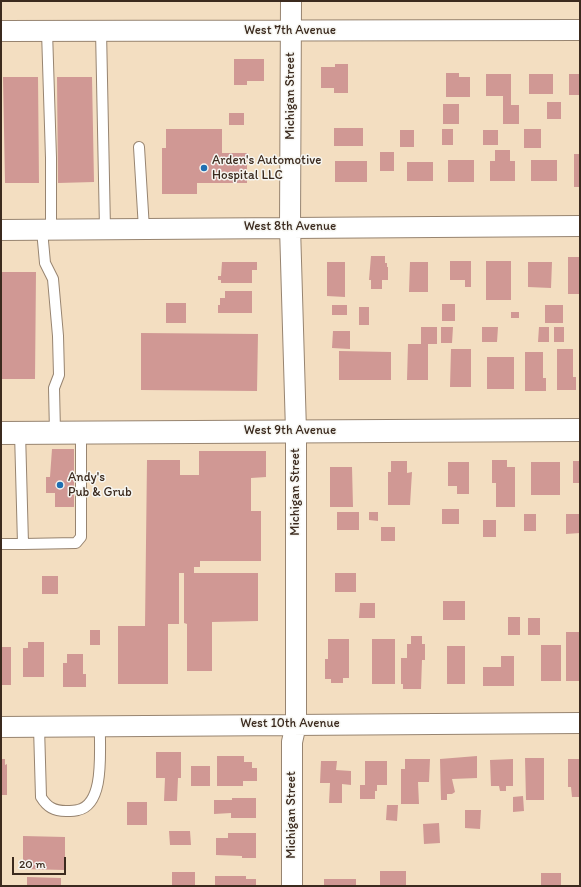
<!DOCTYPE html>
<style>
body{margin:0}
#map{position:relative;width:581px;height:887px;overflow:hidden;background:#f3dec1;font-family:Itim,sans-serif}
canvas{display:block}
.frame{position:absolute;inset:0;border:2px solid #3b2a1e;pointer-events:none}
.scale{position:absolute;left:12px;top:857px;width:54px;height:18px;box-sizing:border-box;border:2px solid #3b2a1e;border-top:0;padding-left:5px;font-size:12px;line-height:14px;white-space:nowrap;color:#3b2a1e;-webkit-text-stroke:3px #f6f6f2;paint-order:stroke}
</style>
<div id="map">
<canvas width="581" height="887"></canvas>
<div class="frame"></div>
<div class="scale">20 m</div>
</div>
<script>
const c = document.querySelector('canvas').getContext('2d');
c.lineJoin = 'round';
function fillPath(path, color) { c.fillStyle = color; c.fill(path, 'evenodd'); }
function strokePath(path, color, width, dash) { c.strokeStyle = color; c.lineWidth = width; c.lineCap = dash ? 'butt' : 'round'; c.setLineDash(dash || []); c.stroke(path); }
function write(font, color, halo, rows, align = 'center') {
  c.font = font + ' Itim,sans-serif'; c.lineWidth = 3; c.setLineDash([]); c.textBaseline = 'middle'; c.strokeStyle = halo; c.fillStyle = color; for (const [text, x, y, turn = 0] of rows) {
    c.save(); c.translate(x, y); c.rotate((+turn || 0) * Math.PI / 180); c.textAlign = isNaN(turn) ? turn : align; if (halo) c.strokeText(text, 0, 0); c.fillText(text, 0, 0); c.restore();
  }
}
const building = new Path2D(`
 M234,59H264V81H247V85H234Z
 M335,64H348V93H334V88H321V67H335Z
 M446,73H459V77H470V97H446Z
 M486,74H511V105H519V124H503V96H486Z
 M529,74H553V94H529Z
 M569,74H580V95H569Z
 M3,77H38L39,183H5Z
 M57,77H92L94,182L58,183Z
 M547,102H561V119H547Z
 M443,104H459V124H443Z
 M229,113H244V125H229Z
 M334,128H363V146H334Z
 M166,129H222V153H247V183H197V194H162V148H166Z
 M442,129H453V145H442Z
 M524,129H541V148H524Z
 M400,130H414V147H400Z
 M483,130H498V145H483Z
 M495,150H510V161H515V181H490V161H495Z
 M380,152H394V171H380Z
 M574,154H580V187H574Z
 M448,160H474V182H448Z
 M531,160H557V181H531Z
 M335,161H367V182H335Z
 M407,162H433V181H407Z
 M371,256H385V263H387V267H388V280H382V289H371V280H369Z
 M568,257H580V294H568Z
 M450,261H471V287H465V280H450Z
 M486,261H511V300H486Z
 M222,262H257V270H252V283H221V280H218V276H221Z
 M327,262H345V297L327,296Z
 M410,262H428V292H409Z
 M528,262H552L551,288L528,287Z
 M1,272H36L35,379H1Z
 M225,291H252V313H218V305H220V298H225Z
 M166,303H186V323H166Z
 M442,304H455V321H442Z
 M332,305H347V315H332Z
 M545,305H563V323H545Z
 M359,307H369V325H359Z
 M511,312H519V318H511Z
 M421,327H437V344H428V380H407L408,344H421Z
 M441,327H453L452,343H441Z
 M482,327H498L497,342H482Z
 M539,327H549V342H538Z
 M554,327H564V342H554Z
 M333,331H350V349L332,348Z
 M141,333L258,334L257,391L141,390Z
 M451,349H471V387H450Z
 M557,349H573V377H576V390H557Z
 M339,351L391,352V380H339Z
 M525,352H543V378H546V391H525Z
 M487,357H514V389H487Z
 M52,449H74V507H55V493H46V477H50Z
 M199,451H266V477L251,478V511H261V561H200V567H194V573H258V621L212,622V671H187V624L184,623V573H179V624H168V684H118V626H145L147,460H180V475H199Z
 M492,460H507V467H515V507H496V483H492Z
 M391,461H407V473L412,472L410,505H388V472H391Z
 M573,461H580V483H573Z
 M448,462H469V494H457V486H448Z
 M531,462H560V495H531Z
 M330,467H352L353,507H330Z
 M442,509H459V524H442Z
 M337,512H359V530H337Z
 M369,512H378V521L369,520Z
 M524,514H536V531H524Z
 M566,514H580V533L566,534Z
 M483,520H496V537H483Z
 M381,527H395V541H381Z
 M335,573H356V592H335Z
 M42,576H58V594H42Z
 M443,601H465V620H443Z
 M360,603H375V618H359Z
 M508,617H520V635H508Z
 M528,618H540V635H528Z
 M90,630H100V645H90Z
 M566,632H580V681H566Z
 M411,636H422V644H425V660H422L421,689H403V684H401V658H407V644H411Z
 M328,639H349V678H343V683H331V679H325V659H328Z
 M372,639H395V684H372Z
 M28,642H44V677H23V648H28Z
 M541,645H561V681H541Z
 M447,646H465V684H447Z
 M1,647H11V685H1Z
 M67,654H83V674H86V687H63V663H67Z
 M501,656H514V686H483V667H501Z
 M156,752H181V778H178L177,801H164L165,778H156Z
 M217,756H244V762H252V768H257V781H243V786H217Z
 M477,756V778L452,779L455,792L452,794H447V800H441L440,759Z
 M525,758H544V800H526Z
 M1,759H5V765L7,764V795H1Z
 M405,759H430L429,782H418L419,804H401V769H405Z
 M513,759V786H506V791H500L499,786H491L490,760Z
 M568,759H580V797H572L571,787H568Z
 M321,761H337L336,770L351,771V785L342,784V803H329L330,783H320Z
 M365,761H387V785H377V791H375V799H360V785H365Z
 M191,766H210V786H191Z
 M523,796L524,811L513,812V797Z
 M232,798H256V818H231V813L214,814V800H232Z
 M127,802H147V825H127Z
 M387,805H398L397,821L386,820Z
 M465,810H481L480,829L465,828Z
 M439,823L440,843L424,844L423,824Z
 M169,831H190L191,845H170Z
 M228,833H256V858H242V856L216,855V838H228Z
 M23,836L65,837V870L23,869Z
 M380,871H406V886H380Z
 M172,872H195V886H172Z
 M541,873H561V886H541Z
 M215,876H246V879H256V886H215Z
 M27,877L61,878V886H27Z
 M324,879H356V886H324Z`);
const lane = new Path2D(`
 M101,30L105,229
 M47,31L51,158V230
 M139,147L144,229
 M42,230L45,263L53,279L58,336L59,375L54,388L55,432
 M20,432L23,544L76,543L81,537V432
 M1,544H23
 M39,727L41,797C47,807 54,811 66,811C70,811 75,811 78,810C106,804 99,748 100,726`);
const street = new Path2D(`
 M291,1L290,227L296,431V724L292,742V886
 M1,31L580,30
 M1,230L580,226
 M1,727L580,723`);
const secondary = new Path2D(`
 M1,433L580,430`);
const markers = [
 [204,168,4,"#1f6fb2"],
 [60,485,4,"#1f6fb2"]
];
const streetNames = [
 ["West 7th Avenue",290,31],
 ["Michigan Street",291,96,-90],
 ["West 8th Avenue",290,227],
 ["West 9th Avenue",290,431],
 ["Michigan Street",296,492,-90],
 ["West 10th Avenue",290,724],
 ["Michigan Street",292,815,-90]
];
const poiNames = [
 ["Arden's Automotive",212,161],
 ["Hospital LLC",212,176],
 ["Andy's",68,478],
 ["Pub & Grub",68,493]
];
fillPath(building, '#d09894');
strokePath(lane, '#978470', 12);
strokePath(street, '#978470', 22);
strokePath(secondary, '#978470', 24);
strokePath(lane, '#fff', 10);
strokePath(street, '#fff', 20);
strokePath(secondary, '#fff', 22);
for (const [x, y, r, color] of markers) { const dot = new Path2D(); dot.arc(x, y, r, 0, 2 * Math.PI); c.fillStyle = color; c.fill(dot); strokePath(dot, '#f6f6f2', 1.5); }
write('13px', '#3b2a1e', '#f6f6f2', streetNames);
write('13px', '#3b2a1e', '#f6f6f2', poiNames, 'left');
</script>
